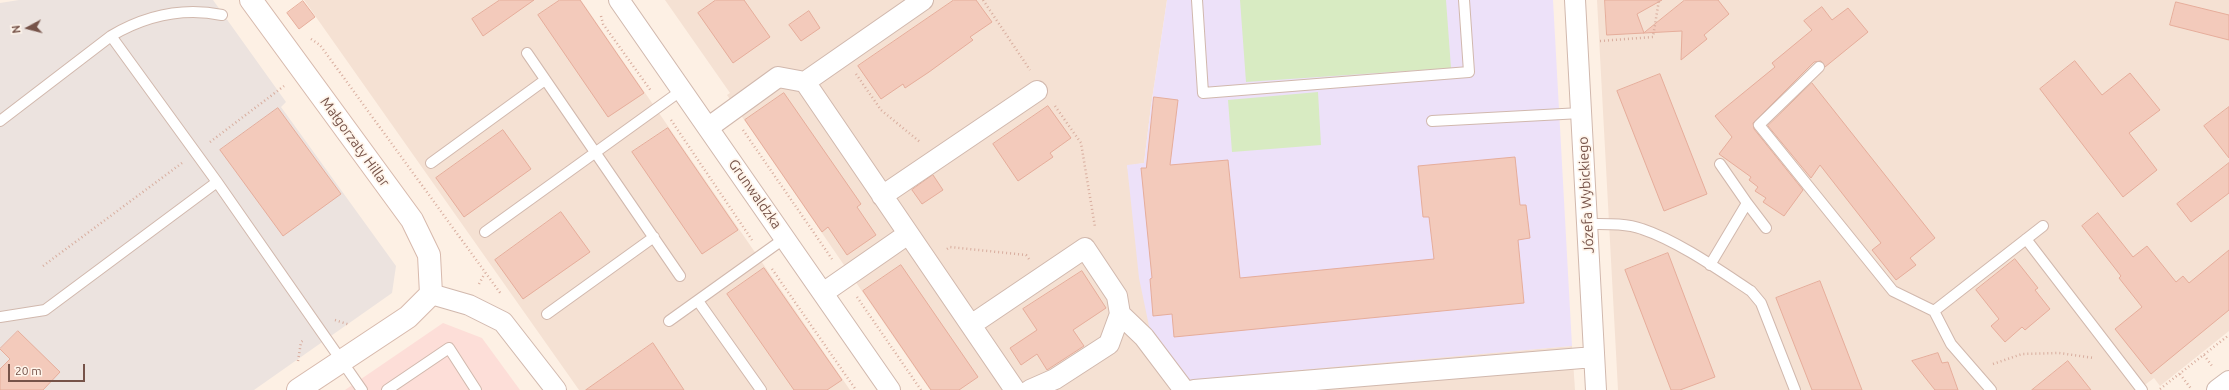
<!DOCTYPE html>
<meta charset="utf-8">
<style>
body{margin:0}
#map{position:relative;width:2229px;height:390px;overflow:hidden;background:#fdf0e4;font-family:Ubuntu,sans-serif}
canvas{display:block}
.north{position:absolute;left:8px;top:8px;width:40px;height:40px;-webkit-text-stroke:3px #fff5eb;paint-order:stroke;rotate:263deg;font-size:11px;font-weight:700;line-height:16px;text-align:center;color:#765349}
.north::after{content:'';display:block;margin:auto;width:14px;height:18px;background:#765349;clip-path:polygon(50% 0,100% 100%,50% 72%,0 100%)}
.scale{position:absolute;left:8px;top:364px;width:77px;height:18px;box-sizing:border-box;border:2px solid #765349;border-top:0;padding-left:5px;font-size:12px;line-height:14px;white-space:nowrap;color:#765349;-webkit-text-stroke:3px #fff5eb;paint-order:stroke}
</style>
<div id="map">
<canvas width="2229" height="390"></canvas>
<div class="north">N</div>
<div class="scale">20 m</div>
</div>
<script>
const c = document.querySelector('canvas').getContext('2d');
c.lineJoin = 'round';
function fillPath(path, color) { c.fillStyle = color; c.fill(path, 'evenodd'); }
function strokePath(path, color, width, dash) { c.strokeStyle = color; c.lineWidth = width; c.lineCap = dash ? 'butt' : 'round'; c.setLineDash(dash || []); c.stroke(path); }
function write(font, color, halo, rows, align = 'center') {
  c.font = font + ' Ubuntu,sans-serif'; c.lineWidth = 3.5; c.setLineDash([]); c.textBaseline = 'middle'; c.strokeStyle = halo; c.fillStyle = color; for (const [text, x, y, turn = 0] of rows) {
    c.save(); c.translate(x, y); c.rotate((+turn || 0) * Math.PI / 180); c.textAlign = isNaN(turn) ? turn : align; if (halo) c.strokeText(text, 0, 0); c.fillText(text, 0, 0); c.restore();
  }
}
const residential = new Path2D(`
 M304,0H581L850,390H579Z
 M665,0H1167L1151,106L1144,163L1127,166L1187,379L1572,346L1575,390H930L727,95L730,93Z
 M1597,0H2229V331L2160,386L2154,378L2138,390H1618Z`);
const commercial = new Path2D(`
 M443,323L482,338L520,390H345Z`);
const industrial = new Path2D(`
 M19,0H213L286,102L281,107L396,266L392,293L254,390H0V3Z`);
const education = new Path2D(`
 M1167,0H1553L1572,346L1187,380L1149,326L1139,278L1127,165L1144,163L1151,106Z`);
const green = new Path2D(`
 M1240,0H1446L1451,68L1246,82Z
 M1318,92L1321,145L1232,152L1228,100Z`);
const building = new Path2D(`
 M500,0H534L483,36L472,19Z
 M560,0H580L644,93L608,117L538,15Z
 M716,0H744L770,37L733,63L698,13Z
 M954,0H976L992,22L970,37L973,40L929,72L905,88L903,84L881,99L858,66Z
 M1605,0H1662L1637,14L1644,33L1607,35Z
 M1685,0H1718L1729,14L1704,35L1707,39L1681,60L1682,31L1644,33Z
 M303,1L315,17L299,29L287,13Z
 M2176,2L2229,15V40L2170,25Z
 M1822,7L1832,20L1848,8L1868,32L1825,67L1821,61L1814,62L1753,123L1754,129L1803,190L1784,216L1763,202L1766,198L1755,191L1758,187L1749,180L1751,177L1719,154L1732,137L1715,116L1775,67L1772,63L1812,30L1804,21Z
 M809,11L820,28L801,41L789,25Z
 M2075,61L2102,95L2130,73L2160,110L2129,133L2157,170L2123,197L2040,89Z
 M1660,74L1707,194L1664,211L1617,91Z
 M1812,83L1935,238L1910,258L1916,265L1896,280L1872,250L1881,243L1820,165L1811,178L1768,126Z
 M784,93L861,204L857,207L876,235L847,255L828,227L822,232L745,120Z
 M1154,97L1178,100L1170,165L1228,160L1240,278L1434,259L1429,217H1423L1418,166L1515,157L1520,205H1526L1530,238L1518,240L1524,303L1174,337L1172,314L1153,316L1150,279L1152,278L1141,168H1146Z
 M1048,106L1071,138L1050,153L1053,157L1018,181L993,144Z
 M2229,107V158L2204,126Z
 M278,108L341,194L283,236L220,150Z
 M668,128L738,230L702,254L632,152Z
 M503,130L531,169L464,217L436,178Z
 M2229,163V193L2191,222L2177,204Z
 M933,175L943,190L922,204L912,190Z
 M561,212L590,252L523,299L495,260Z
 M2098,213L2133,257L2147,246L2176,282L2183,276L2189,283L2229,250V310L2151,374L2115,329L2142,307L2119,278L2121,276L2082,226Z
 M1668,253L1715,377L1680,390H1671L1625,270Z
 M2015,259L2038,288L2035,290L2050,309L2025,330L2022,327L2005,342L1991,326L1999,319L1976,290Z
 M901,265L978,377L959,390H931L863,291Z
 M764,268L842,380L827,390H794L727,294Z
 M1082,271L1106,308L1073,330L1084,346L1047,370L1037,354L1021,365L1010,348L1037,330L1023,309Z
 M1820,281L1862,390H1812L1776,298Z
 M18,331L60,372L43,390H0V369L10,359L0,349Z
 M653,343L684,390H586Z
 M1938,353L1942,363L1948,362L1958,390H1935L1912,361Z
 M2068,361L2091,390H2032Z`);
const path = new Path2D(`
 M983,0L1030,70
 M601,16L603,24L651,91
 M311,39L320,45L501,294
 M1600,41L1653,37L1659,0
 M856,74L881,110L920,142
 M1055,106L1081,143L1095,227
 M671,120L752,240
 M743,130L832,259
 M210,142L284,86
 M947,249L950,247L1026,255L1029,259
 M43,266L182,163
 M772,269L856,390
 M479,284L485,273
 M857,297L921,390
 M335,320L350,325
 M2204,355L2212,366
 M298,361L301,342L304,340
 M1993,364L2022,354L2059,353L2094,358
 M2180,374L2192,390
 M2160,389L2229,335`);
const lane = new Path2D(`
 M1197,0L1203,93L1469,72L1464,0
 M111,36L217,182L362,390
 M527,53L680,276
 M1819,67L1759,125L1893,291L1934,311
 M0,121L111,36C145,16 182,7 222,15
 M1432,121L1581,113
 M431,163L545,80
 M1747,203L1766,228
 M1587,224C1605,224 1626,223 1642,229C1678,241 1719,270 1751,291L1761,303L1795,390
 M485,232L682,90
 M2026,239L2142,390
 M1710,265L1747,203L1720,164
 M698,301L761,390
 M547,314L654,237
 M0,317L45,310L217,182
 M669,321L785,238
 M387,390L449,348L476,390
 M1991,390L1951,344L1934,311L2043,226`);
const street = new Path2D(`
 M619,0L890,390
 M1575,0L1596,390
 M805,82L923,0
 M709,127L778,77L805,82L1015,390
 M882,196L1037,91
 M823,293L908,234
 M431,294L469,305L503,322L556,390
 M1120,314L1144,337L1184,390
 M971,325L1085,248L1117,296L1120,314L1109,344L1055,379L1030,390
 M1194,390L1594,357
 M2217,390L2229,381`);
const secondary = new Path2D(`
 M251,0L412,220L429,255L431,294L408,317L298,390`);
const streetNames = [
 ["Małgorzaty Hillar",355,142,54],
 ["Grunwaldzka",755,194,55],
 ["Józefa Wybickiego",1586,195,-93]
];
fillPath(residential, '#f5e1d3');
fillPath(commercial, '#fdded8');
fillPath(industrial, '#ece3df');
fillPath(education, '#ede1f9');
fillPath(green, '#d8ebc2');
fillPath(building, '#f3cabb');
strokePath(building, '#e6ad9b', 1);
strokePath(lane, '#d1b8ad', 12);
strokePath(street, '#d1b8ad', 22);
strokePath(secondary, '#d7b9ac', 24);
strokePath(path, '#d8ad9e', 2.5, [1, 3]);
strokePath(lane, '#fff', 10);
strokePath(street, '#fff', 20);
strokePath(secondary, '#fff', 22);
write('14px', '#765349', '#fff5eb', streetNames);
</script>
